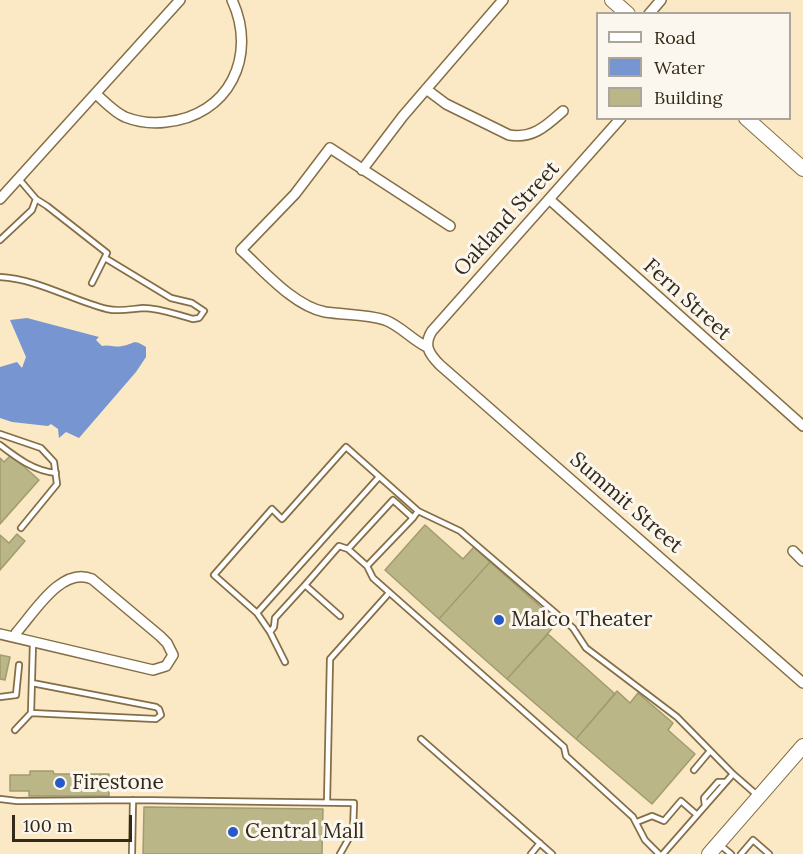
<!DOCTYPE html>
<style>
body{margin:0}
#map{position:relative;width:803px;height:854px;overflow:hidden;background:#fbe8c4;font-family:Lora,serif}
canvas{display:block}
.legend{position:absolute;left:596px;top:12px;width:195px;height:108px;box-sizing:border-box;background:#fcf7ee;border:2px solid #aca599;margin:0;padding:8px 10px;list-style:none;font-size:18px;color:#332a19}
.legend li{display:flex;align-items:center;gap:12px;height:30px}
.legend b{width:30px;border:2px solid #aca599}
.scale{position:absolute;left:12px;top:815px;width:120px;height:27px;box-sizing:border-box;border:3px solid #332a19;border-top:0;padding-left:8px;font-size:18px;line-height:21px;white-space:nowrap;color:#332a19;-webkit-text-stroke:4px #fcf7ee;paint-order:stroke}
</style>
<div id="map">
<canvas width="803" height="854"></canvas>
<ul class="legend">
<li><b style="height:8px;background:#fff"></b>Road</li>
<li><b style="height:16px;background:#7695d1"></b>Water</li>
<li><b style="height:16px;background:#bbb687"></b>Building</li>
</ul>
<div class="scale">100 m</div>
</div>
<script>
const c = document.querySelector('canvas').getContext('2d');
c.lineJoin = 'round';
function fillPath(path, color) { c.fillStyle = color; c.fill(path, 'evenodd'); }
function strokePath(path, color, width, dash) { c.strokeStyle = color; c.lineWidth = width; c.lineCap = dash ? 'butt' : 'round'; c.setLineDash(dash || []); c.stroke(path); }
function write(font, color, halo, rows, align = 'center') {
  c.font = font + ' Lora,serif'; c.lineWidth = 6; c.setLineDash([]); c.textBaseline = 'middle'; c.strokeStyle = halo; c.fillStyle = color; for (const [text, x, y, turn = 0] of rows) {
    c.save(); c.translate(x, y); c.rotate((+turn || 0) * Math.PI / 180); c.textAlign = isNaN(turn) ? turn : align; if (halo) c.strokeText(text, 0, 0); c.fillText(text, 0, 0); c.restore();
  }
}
const water = new Path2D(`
 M27,318L99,337L96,340L102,346C109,344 115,348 122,346C135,344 132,338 146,347V357L136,372L79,438L66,432L59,438L58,429L51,424L48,426L12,422L0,418V367L17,362L22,368L26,357L10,320Z`);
const building = new Path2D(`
 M11,455L39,480L0,524V458L4,462Z
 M425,525L463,559L474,547L490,562L439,619L385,570Z
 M17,534L25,541L0,570V535L9,543Z
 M490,562L558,622L507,679L439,619Z
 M548,634L615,694L576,739L507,679Z
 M0,655L10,657L5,680L0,679Z
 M617,691L630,703L638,693L673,723L668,730L695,754L652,804L576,739Z
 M30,771H53L54,774H109V796H29V791H10V775H30Z
 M144,807L323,809L322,854H143Z`);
const lane = new Path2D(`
 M36,199L47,206L107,253L92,283
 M0,240L32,210L36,199L19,179
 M0,277C38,279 71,300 107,309C120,312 130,309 143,308C160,308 177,315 193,319L199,318L204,311L192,303L171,298L105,258
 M0,434L41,448L54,462L57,484L21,528
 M0,445C17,458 34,471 56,473
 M379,477L257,613L214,575L272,509L282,519L346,447L418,511L413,518
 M418,511L460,531L573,628L586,648L677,717L733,774
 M367,566L413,518L393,500L348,549L367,566L373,578L564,747L566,756L633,817L645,840L659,854
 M305,585L339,546L348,549
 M257,613L270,632L285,662
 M270,632L274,627L275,618L305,585L340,616
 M0,697L16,695L19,665
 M31,713L156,719L161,715L159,709L156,707L32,683
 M15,730L31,713L33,643
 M421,739L552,854
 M694,770L710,751
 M0,799L17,801L133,800L354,803L353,831L340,854
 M327,802L330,659L389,593
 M705,806L704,798L718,782H726
 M637,822L652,816L664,821L681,801L697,815
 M720,845L731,854
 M132,854L133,800
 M531,854L540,843
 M663,854L733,774L757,795
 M741,854L753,840L769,854`);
const street = new Path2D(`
 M649,14L661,0
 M426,89L446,104L509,135C533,139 546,126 563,111
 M96,94C105,102 114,112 125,117C138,122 152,124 166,122C229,116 258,56 232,0
 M621,118L432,331C423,345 429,354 440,365L803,683
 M362,170L403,116L503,0
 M0,199L180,0
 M549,199L803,426
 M427,347C412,340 401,326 385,320C366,314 345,315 325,312C294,306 264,271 241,250L295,194L330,148L450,226
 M793,551L803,561
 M0,634L153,670L166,666L173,655L167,643L160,636L92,579C61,566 34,613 16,633L15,637`);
const secondary = new Path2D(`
 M612,0L628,14
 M746,118L803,169
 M709,854L803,746`);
const markers = [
 [499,620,6,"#275ac8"],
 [60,783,6,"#275ac8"],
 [233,832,6,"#275ac8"]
];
const streetNames = [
 ["Oakland Street",507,219,-48],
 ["Fern Street",687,300,42],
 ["Summit Street",626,503,41]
];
const poiNames = [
 ["Malco Theater",511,620],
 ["Firestone",72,783],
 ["Central Mall",245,832]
];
fillPath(water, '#7695d1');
fillPath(building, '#bbb687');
strokePath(building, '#a19c6e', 1.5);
strokePath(lane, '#846e46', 8);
strokePath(street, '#846e46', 12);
strokePath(secondary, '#846e46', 16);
strokePath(lane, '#fff', 4.5);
strokePath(street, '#fff', 9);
strokePath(secondary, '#fff', 14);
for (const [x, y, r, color] of markers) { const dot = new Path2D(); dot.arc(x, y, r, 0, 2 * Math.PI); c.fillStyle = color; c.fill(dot); strokePath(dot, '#fcf7ee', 2); }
write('21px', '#332a19', '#fcf7ee', streetNames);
write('21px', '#332a19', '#fcf7ee', poiNames, 'left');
</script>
